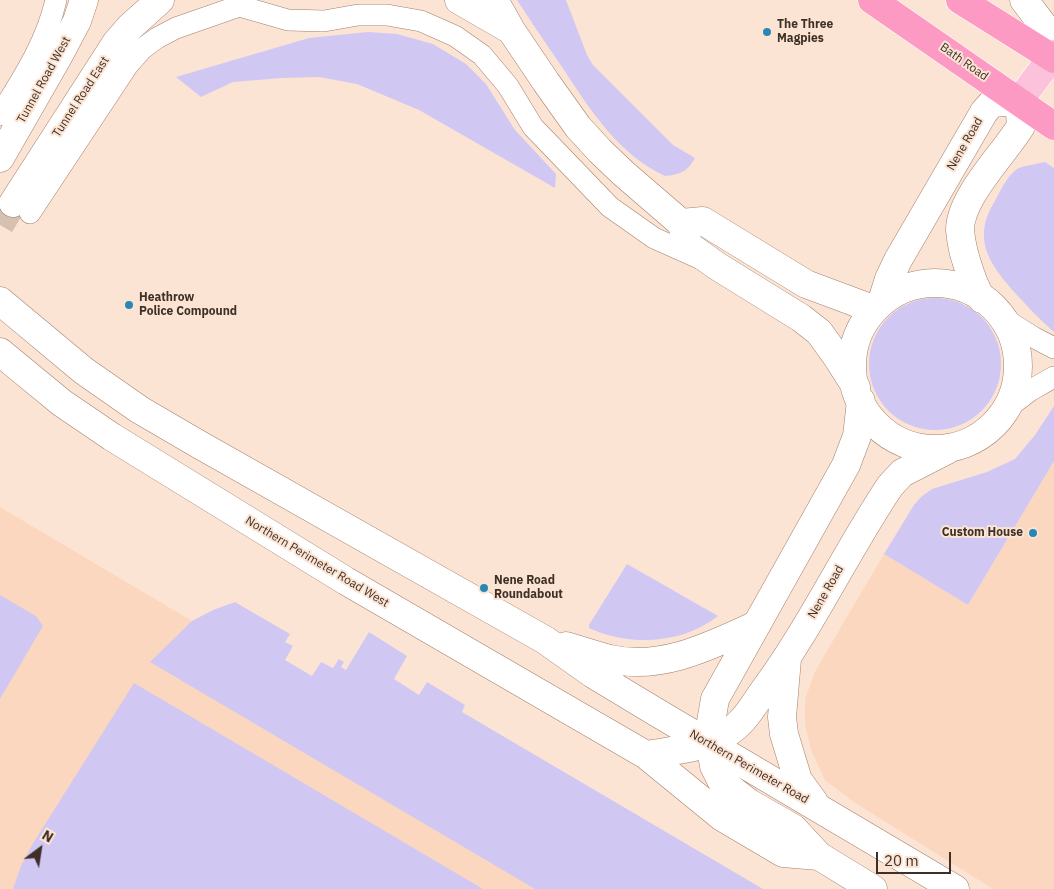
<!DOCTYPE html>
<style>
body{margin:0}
#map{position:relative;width:1054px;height:889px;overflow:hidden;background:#fce4d4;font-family:"IBM Plex Sans",sans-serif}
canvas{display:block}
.north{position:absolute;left:15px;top:824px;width:50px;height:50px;-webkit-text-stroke:4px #fce4d4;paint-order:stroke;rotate:31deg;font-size:14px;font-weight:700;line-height:20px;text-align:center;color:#3f3026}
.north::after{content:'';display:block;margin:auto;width:18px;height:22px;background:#3f3026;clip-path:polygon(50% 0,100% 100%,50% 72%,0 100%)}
.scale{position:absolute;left:876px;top:852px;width:75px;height:22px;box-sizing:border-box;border:2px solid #3f3026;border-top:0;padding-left:6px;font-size:15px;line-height:18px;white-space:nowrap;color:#3f3026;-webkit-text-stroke:4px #fce4d4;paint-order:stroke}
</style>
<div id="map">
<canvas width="1054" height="889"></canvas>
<div class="north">N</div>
<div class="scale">20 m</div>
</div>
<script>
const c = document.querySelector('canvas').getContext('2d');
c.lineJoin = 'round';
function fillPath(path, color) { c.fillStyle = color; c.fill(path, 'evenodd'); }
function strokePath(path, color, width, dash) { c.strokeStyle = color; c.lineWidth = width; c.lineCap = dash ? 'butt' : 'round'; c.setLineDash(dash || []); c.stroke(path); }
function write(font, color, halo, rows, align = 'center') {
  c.font = font + ' "IBM Plex Sans",sans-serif'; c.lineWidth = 4; c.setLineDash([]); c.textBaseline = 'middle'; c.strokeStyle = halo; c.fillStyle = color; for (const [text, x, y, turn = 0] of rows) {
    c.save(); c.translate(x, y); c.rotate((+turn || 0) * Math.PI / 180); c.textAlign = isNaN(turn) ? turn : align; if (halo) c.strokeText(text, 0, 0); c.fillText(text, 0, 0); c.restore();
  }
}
const built = new Path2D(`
 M1054,461V889H993L852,801L825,780L811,750L805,725V699L815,672L828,649L884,554L968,605Z
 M0,507L192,621L763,889H0Z`);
const green = new Path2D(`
 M517,0H566L587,55L593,65L673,145L695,158C688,171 680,175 665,176C619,155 591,111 564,70C548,47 532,23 517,0Z
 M368,32L397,34L433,44L466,64L486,84L515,130L556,174L555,188L419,110L357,84L319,77L282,78L233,82L201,97L176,77L309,38Z
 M1045,162L1054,168V332C1040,320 1028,307 1016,294C988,263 971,238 996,199C1001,189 1009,173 1019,168C1027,165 1037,164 1045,162Z
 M869 364a66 66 0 1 1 132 0a66 66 0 1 1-132 0Z
 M1054,406V461L968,605L884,554L914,505L921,497L932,489L987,472L1015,459L1035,435Z
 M627,564L718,616C683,644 629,647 589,628V625Z
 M0,595L36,616L43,626L0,699Z
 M235,602L290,634L285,642L293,646L285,660L312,676L321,662L333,668L339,659L344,662L341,667L346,670L369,632L407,656L394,679L419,695L427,682L465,705L462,712L763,889H535L150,662L192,621L213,610Z
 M134,683L483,889H13L21,866L32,845Z`);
const secondaryTunnel = new Path2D(`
 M0,225L13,203`);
const street = new Path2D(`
 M0,115C23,78 46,43 56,0
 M30,213L128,65L142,49L157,38L176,28L239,6L288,20L324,21L358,15H387L421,21L455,36L482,55L508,86L533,127L610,207L654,238L701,259
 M1006,320L1033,337L1054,348
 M1006,409L1031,390L1054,377`);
const secondary = new Path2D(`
 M459,0L511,30
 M494,0L511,30L546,82L578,127L600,151L623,173L681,223L689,246L717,266L801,318L819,332L837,357L856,387
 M1024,0L1046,29L1051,57
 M0,158L59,55L77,21L84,0
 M13,203L116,43L130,27L160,0
 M681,223L703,221L806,284L873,309
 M852 366a83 83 0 1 1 166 0a83 83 0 1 1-166 0Z
 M0,301L84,371L140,410L200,445L545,640L593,674L656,712L955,889
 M882,301L889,279L898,260L984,112L992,103L1019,101L1021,126C1004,154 960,197 960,230C961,240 963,251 966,260C970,274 974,287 982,299
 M0,352L62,403L112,437L346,581L646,755L722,817L783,853L819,856L873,889
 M566,646C580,650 595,655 610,659C661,671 710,646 756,625
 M787,659L782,717L784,734L798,780L814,802
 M646,755C673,750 703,749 726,734C745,722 752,707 765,689C812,625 846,552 890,486L902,473L947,450
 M819,856L793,828L749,803L722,782L714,766L710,743L711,722L715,699L846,465L857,436L861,401`);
const primary = new Path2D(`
 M1019,101L1054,54`);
const highway = new Path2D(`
 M872,0L1054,126
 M960,0L1054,59`);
const markers = [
 [767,32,5,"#2987b3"],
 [129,305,5,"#2987b3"],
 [1033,533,5,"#2987b3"],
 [484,588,5,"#2987b3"]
];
const poiNames = [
 ["The Three",777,25],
 ["Magpies",777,39],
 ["Heathrow",139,298],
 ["Police Compound",139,312],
 ["Custom House",1023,533,"right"],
 ["Nene Road",494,581],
 ["Roundabout",494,595]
];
const streetNames = [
 ["Bath Road",964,62,35],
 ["Tunnel Road West",44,80,-61],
 ["Tunnel Road East",81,97,-57],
 ["Nene Road",965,144,-60],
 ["Northern Perimeter Road West",317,562,31],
 ["Nene Road",826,592,-60],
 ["Northern Perimeter Road",749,767,30]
];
fillPath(built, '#fcd7bf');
fillPath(green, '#d0c8f3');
strokePath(secondaryTunnel, '#d6c0b1', 28, [28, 14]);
strokePath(street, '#a47f68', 22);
strokePath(secondary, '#a47f68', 29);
strokePath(primary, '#fff', 29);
strokePath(highway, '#fff', 29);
strokePath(street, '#fff', 21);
strokePath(secondary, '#fff', 28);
strokePath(primary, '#fdc2db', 28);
strokePath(highway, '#fc9ac3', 28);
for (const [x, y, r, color] of markers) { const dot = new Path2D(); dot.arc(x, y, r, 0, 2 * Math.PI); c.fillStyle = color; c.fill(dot); strokePath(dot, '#fce4d4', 2); }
write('bold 12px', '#3f3026', '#fce4d4', poiNames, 'left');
write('12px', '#3f3026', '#fce4d4', streetNames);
</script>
